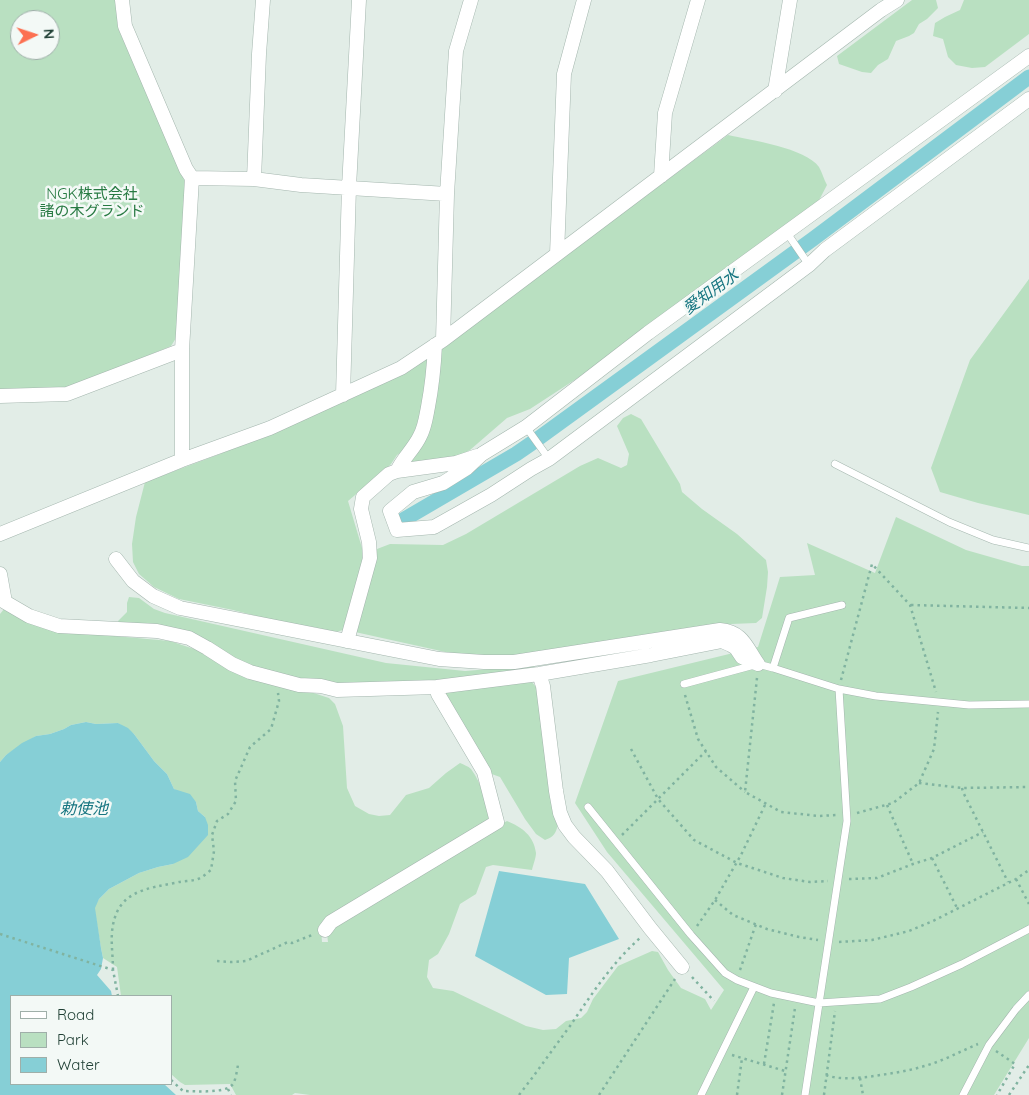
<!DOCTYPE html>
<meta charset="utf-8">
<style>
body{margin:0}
#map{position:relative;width:1029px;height:1095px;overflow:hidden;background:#e2ede7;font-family:Quicksand,sans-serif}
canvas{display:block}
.legend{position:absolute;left:10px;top:995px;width:162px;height:90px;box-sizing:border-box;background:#f3f9f6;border:1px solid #9fafa9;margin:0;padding:6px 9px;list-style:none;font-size:15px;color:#204035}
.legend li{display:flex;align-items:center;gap:10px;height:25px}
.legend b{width:25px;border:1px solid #9fafa9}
.north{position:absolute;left:10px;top:10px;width:50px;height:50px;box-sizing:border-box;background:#f3f9f6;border:1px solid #9fafa9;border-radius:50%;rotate:86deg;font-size:14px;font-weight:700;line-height:20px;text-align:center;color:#204035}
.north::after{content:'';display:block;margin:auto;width:18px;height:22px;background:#fc7051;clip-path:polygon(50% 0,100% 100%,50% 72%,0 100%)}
</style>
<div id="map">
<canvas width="1029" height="1095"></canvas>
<ul class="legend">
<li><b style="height:6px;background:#fff"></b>Road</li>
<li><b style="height:14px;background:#b9e0c1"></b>Park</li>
<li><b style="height:14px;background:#86cfd6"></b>Water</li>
</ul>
<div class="north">N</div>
</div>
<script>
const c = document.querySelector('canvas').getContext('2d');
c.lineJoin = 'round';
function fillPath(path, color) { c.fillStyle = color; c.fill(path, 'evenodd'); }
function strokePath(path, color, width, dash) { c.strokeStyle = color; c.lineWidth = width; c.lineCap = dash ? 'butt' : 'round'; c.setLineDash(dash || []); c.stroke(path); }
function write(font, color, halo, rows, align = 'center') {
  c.font = font + ' Quicksand,"Noto Sans JP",sans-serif'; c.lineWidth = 5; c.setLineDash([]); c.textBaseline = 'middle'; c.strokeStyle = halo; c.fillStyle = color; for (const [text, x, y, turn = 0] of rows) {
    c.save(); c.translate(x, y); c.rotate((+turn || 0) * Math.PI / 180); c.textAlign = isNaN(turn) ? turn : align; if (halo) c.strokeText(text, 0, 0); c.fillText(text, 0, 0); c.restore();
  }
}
const green = new Path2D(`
 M0,0H116L118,28L185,182L178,335L171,346L62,391L0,390ZM20,20H50V50H20Z
 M912,0H936L938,8L927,19L919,24L914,33L909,36L896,41L888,59L878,65L871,73L862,72L839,64L837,56Z
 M964,0H1029V34L985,67L972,68L956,65L948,57L943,39L933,36L935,23L945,17L960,10Z
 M728,135C750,140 806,148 819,167C822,172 824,180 827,185L816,206L593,368L530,409L507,418L470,450L461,455L405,465L414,453L438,350Z
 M1029,279V515L978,503L940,492L931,468L970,360Z
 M431,355L422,420L409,447L397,455L391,464L386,469L348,501L362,548V562L343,630L336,632L313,627L288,624L233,610L179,599L154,587L139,574L133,562L132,544L136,517L145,482L220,454Z
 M631,414L641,419L680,484L682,492L702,509L737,534L766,560L768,572L767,587L762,618L756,623L706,625L511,656L459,655L355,632L374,558L377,549L390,544L443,545L466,534L580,466L598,458L621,468L627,465L629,454L617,426L623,418Z
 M896,517L966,550L1022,566H1029V1038L994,1095H310L295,1093L292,1095H236L230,1084L185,1085L180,1082L171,1074V996H121L117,967L103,958L101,948L94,907L99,899L109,889L139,873L158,867L173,864L205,817L198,811L196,802L174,789L167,774L154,761L134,734L118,723L96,724L86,722L71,725L64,729L50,734L36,736L6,755L0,762V614L4,609L59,631L170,641L203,652L295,687L329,698L335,704L343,726L347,788L355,806L369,814L379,816L390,815L406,795L429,788L446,773L460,763C464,765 468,766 471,769C482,783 487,806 490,823L321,928L322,942H328L327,934L333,923L507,821C522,827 534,836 536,853C536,858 533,865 532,870L493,865L486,867L476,894L460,904L449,934L438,954L429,960L427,977L433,988L453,991L526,1026L543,1030L556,1029L566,1021L581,1018L587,1012L593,999L618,966L652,951L658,952L668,970L681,988L705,999L711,1010L724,990L607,852L575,803L618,681L758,647L780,577L815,575L807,543L875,573Z
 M129,597L139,598L154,609L165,613L386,663L465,671L502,668L534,665L536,670L463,681L330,685L252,669L209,644L119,623L118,621L127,612V603Z
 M530,680L538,689L558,824C556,833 554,837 545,840L536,834L525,819L500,777L489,773L444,692Z`);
const water = new Path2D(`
 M86,722L96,724L118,723L128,728L134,734L154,761L167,774L174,789L190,794L196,802L198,811L205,817L208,825V835L188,857L173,864L158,867L139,873L109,889L99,899L95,908L101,948L103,958L101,969L97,975L111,991L112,996H11V1084H164L176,1095H0V762L6,755L22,743L36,736L50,734L64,729L71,725Z
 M499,871L585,884L619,939L569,958L567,994L546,995L475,956Z`);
const canal = new Path2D(`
 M403,520L516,454L532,443L813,239L1029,77`);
const path = new Path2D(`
 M911,605L1029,608
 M757,678L745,792L781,812L819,816L837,815
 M841,680L872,564L910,605L936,692
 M685,695L698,739L716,767L745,792
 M631,749L658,799L694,840L737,863L783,878L810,882L828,881
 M919,783L962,788L1029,787
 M962,788L963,792L1008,882
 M887,805L913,864
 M857,813L893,803L919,783L934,749L938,712
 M622,835L706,751
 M932,858L957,908
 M849,879L877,878L913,864L932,858L983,832
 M1016,879L1029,904
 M715,900L733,915L767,929L799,937L818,940
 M697,926L715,900L741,855L766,803
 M0,934L113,970L118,996
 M839,942L872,940L893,935L909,931L933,921L1016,879L1029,870
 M217,961L231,962L246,961L288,942L292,943L312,935
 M113,970C113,957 111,944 112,932C116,890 146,889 179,882C185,881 193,881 198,879C203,877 207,873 211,870L214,851L212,835L217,821L228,814L236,801L235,781L250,747L271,729L279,701L278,693
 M740,970L756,924
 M692,977L714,1001
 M996,1051L1015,1064L997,1095
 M732,1055L785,1071
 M764,1064L774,1003
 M826,1075C839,1080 854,1078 868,1077C886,1074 904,1072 921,1067C941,1062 959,1052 978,1044
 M860,1078L863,1095
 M171,1080L183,1091C194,1091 226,1094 233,1084C236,1079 237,1070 238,1065
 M228,1089L231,1095
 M519,1095C537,1072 553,1049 570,1026C591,995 612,963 640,938
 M599,1095L675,979
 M737,1095L742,1058
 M782,1095L795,1008
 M824,1095L835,1011
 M1009,1095L1029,1065`);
const service = new Path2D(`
 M787,233L809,265
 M526,427L549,459
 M835,464L949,522L993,540L1029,548
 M684,684L758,664L773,668
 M839,689L876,696L969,705L1029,704
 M588,807L691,935L725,973L737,980L771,993L819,1003L880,999L911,987L962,964L1029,929
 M701,1095L754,987
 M805,1095L847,821L839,689L773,668L789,618L842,605
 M963,1095L989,1045L1016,1009L1029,995`);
const minor = new Path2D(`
 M122,0L125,26L186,169L192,178L182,350V460
 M1029,56L648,333L526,427L482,454L467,468L443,483L413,492L390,511L397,530L434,527L491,495L531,469L549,459L809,265L825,250L1029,99
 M775,91L790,0
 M661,176L665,113L698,0
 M192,178L254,179L301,185L447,194
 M254,179L259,54L263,0
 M557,254L564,74L584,0
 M443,340L447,194L456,51L471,0
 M343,395L349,187L359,0
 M0,396L67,394L182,350
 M397,471L456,463L477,456
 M0,534L182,460L270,428L401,368L443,340L881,10L897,0
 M116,559L133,581L153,596L180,608L439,659L484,662H514L720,630C743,632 746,647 758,664
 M0,574L5,602L29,616L59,626L157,631L189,638L207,648L232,664L250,672L299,685L321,686L337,690L437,687L539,674L651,655L722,641L731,645L736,648L742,657L758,664
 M347,641L370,558L369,542L361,509L363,497L389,474L397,471C403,458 414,449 420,436C425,427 426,417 428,407C432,386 434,366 435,345
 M539,674L543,686L556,791L560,813L565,825L574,837L607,871L650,928L682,967
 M325,930L331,922L497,822L484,772L438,694L437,687`);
const parkNames = [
 ["NGK株式会社",92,194],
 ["諸の木グランド",92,211]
];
const waterNames = [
 ["愛知用水",711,292,-36],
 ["勅使池",84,809]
];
fillPath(green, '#b9e0c1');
fillPath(water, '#86cfd6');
strokePath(canal, '#86cfd6', 15);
strokePath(service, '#a4b6ae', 8);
strokePath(minor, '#a4b6ae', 15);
strokePath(path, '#80b3a0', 2.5, [2.5, 4]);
strokePath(service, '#fff', 7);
strokePath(minor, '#fff', 14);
write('15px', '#277a42', '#f3f9f6', parkNames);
write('italic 16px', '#167580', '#f3f9f6', waterNames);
</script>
